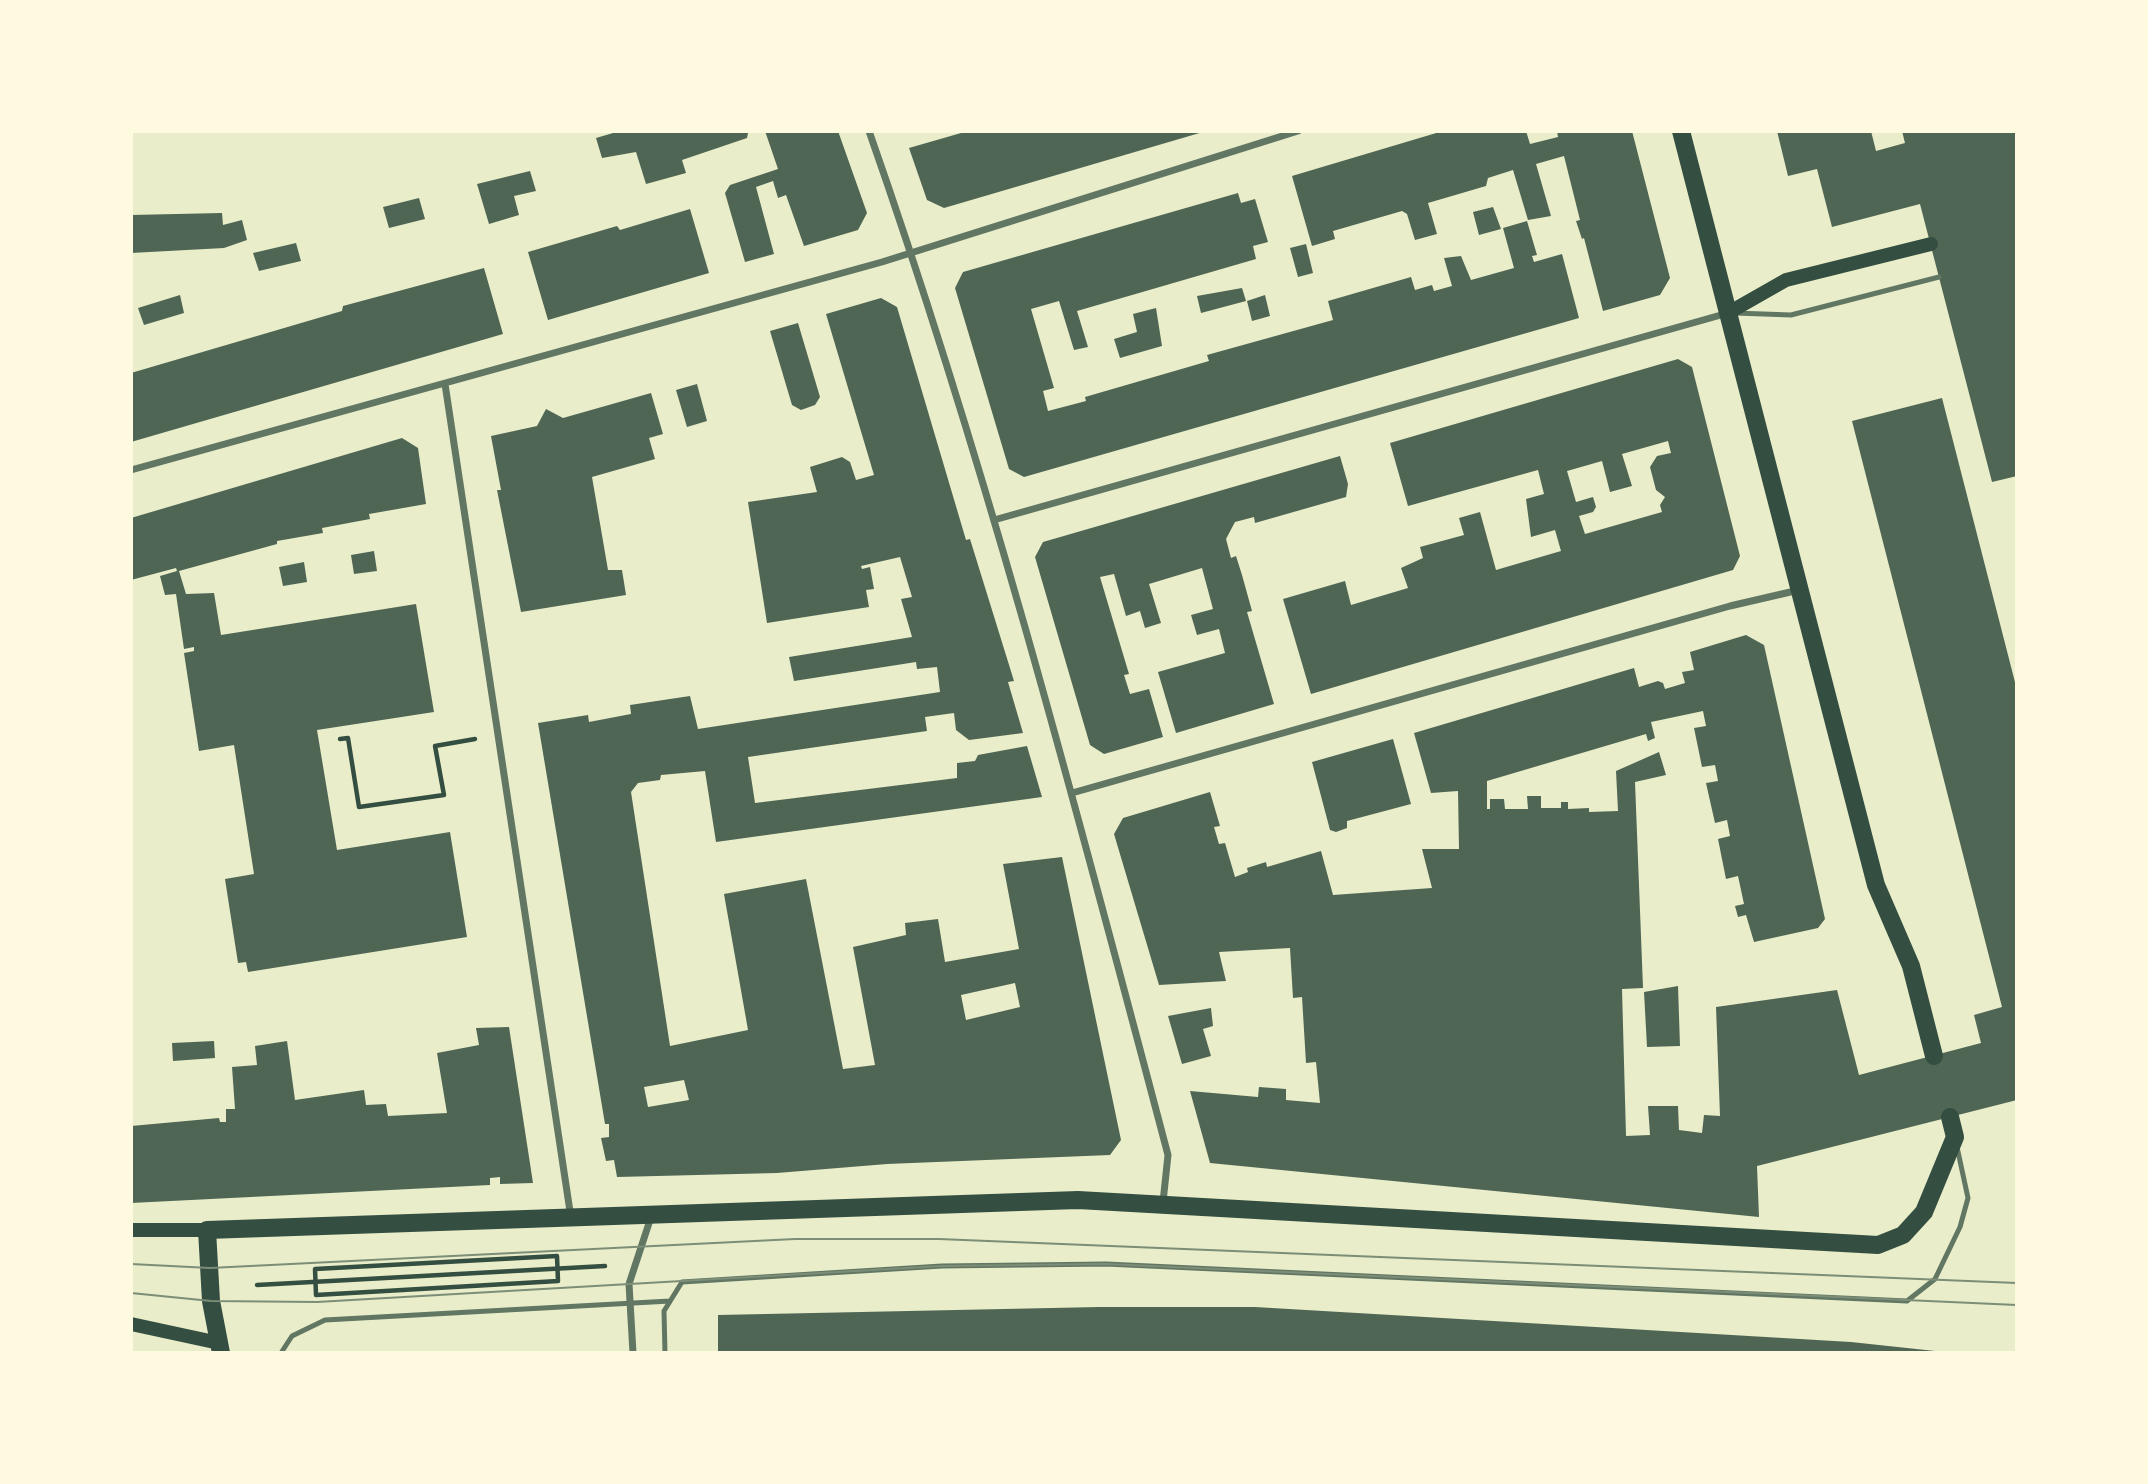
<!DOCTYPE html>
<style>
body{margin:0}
#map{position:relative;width:2148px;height:1484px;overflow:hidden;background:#e9edc9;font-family:Arial,sans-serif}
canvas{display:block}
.frame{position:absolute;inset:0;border:133px solid #fefae0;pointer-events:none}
</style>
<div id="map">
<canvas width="2148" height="1484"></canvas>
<div class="frame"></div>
</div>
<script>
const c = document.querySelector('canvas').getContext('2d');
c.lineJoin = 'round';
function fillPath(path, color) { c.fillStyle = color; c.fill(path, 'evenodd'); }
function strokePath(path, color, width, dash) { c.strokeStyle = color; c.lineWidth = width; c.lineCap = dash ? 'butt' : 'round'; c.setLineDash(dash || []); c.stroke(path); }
const building = new Path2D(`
 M620,131H747L748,133L747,138L682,160L686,173L646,184L636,152L602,158L596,138Z
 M765,131H838L867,213L858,230L804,246L786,195L778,198L773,181L756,187L774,254L745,262L725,193L730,185L778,169Z
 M968,131H1203V132L944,208L927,200L909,148Z
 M1443,131H1526L1530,144L1558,137L1557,131H1632L1670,278L1660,295L1603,311L1584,238L1582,239L1576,221L1580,220L1564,156L1536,164L1551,216L1528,220L1513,170L1488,178L1486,186L1428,203L1437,234L1415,240L1407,214L1402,211L1333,231L1335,239L1312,246L1292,176Z
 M1777,131H1871L1876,151L1905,143L1902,131H2017V476L1992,482L1920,204L1832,227L1817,169L1788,176Z
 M530,171L536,191L514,196L519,215L489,224L477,184Z
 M1238,193L1241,203L1255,199L1268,242L1253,246L1256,259L1077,311L1088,347L1074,350L1059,301L1031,309L1054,388L1043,391L1048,411L1086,401L1085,397L1209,361L1207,355L1333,320L1328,301L1411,277L1415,290L1432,285L1434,291L1452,286L1444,258L1461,256L1471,280L1514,268L1503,228L1527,221L1537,255L1532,256L1534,262L1562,254L1579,318L1024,477L1009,469L955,288L963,272Z
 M419,198L425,219L389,228L383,207Z
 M1493,207L1501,229L1479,235L1473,212Z
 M690,209L709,273L548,320L528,252L617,226L620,230Z
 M222,213L223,225L242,220L247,240L224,248L131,253V215Z
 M296,243L301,261L259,271L253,253Z
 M1306,244L1313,273L1298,277L1290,248Z
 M484,268L503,334L131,442V373L342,311L343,306Z
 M1242,288L1246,301L1201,313L1197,296Z
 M180,295L184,313L144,325L138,308Z
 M1265,295L1270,316L1252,321L1247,301Z
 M881,298L897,307L966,540L970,539L1014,681L1008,682L1023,733L969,740L956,730L954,713L925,717L927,731L748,757L755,803L957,778V763L975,761L978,755L1027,746L1042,797L716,842L705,771L661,775L660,780L638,783L631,792L670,1046L748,1030L724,894L806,879L843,1069L875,1065L853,947L906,935L905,923L938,919L945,962L1019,949L1003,864L1062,857L1121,1140L1110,1155L887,1164L777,1173L617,1177L614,1160L606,1161L601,1138L609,1137V1124H605L538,723L588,715L589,722L631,714L630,705L690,696L698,729L940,692L937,667L917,669L916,662L794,681L789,657L912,637L901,599L912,597L900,557L861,566L862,569L870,567L874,589L866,590L869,607L767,623L748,502L817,492L810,467L842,457L850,462L856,480L874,475L826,314ZM1015,983L1020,1007L966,1020L961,995ZM684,1080L689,1100L648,1107L644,1087Z
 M1156,308L1162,346L1120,358L1114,339L1137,332L1133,314Z
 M798,323L820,397L815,405L801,410L792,405L770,331Z
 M1678,359L1692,367L1740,556L1733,570L1311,694L1283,599L1345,581L1351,605L1408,588L1401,568L1423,558L1420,547L1464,535L1459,518L1480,512L1496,570L1561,551L1555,530L1531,537L1526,499L1544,494L1538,470L1408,506L1390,443ZM1668,441L1671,453L1657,456L1650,467L1656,490L1665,497L1660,505L1662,512L1585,534L1579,516L1593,512L1596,507L1593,497L1576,502L1567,471L1602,461L1610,492L1632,486L1622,454Z
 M697,384L707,421L687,427L676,390Z
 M651,393L663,434L649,438L655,459L592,477L608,570H622L626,595L521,612L497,490H501L491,436L537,426L546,409L563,418Z
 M1942,398L2017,690V1100L1757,1166L1759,1217L1210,1163L1190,1091L1258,1097L1259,1087L1286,1089V1100L1320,1103L1316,1062L1306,1063L1302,997L1293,998L1290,948L1219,952L1226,981L1159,985L1114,834L1123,818L1210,792L1220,826L1214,827L1219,844L1225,843L1235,877L1248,872L1247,868L1266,862L1267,867L1321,851L1333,895L1432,888L1422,849H1459L1458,791L1431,793L1414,733L1634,668L1639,687L1658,681L1663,683L1665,689L1685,683L1682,672L1694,670L1690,652L1746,635L1764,645L1823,910L1825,919L1818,928L1754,942L1746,915L1738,917L1735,906L1744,904L1738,876L1726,879L1718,839L1730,836L1727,820L1715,823L1706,783L1718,781L1715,765L1702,767L1694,728L1706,726L1703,711L1651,722L1655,738L1648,741L1646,734L1487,781V809H1490V799H1504L1505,809H1528L1527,796H1541V808H1561V802H1568V809L1589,808V812L1618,811L1616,771L1659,752L1666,775L1635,782L1643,988L1622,989L1626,1136L1650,1135L1648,1106H1678L1679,1130L1702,1133L1704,1115L1720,1116L1716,1007L1837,990L1859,1075L1981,1043L1974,1015L2002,1007L1852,421Z
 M402,438L418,448L426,504L369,514L370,519L322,528L323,533L277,541V544L179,571L186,594L214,593L221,635L416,604L434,712L317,730L337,850L450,832L467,937L248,972L246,962L238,963L225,879L254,874L234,745L199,751L184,653L194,651V647L184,649L176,594L165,595L160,576L177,571L176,568L131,580V518Z
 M1340,456L1348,484L1346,497L1255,523L1254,517L1235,522L1226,539L1231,558L1236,556L1242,575L1252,611L1247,612L1274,704L1176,733L1158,672L1225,653L1219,629L1197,635L1191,615L1213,609L1202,568L1149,584L1161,623L1145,628L1140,611L1126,616L1114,574L1100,577L1129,674L1124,675L1130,694L1149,689L1163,737L1104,754L1090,745L1035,557L1043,542Z
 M374,551L377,571L354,574L351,555Z
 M304,562L307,582L283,586L279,567Z
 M1393,739L1411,804L1347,821V828L1336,832L1330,830L1312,762Z
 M1678,986L1680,1046L1647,1047L1644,992Z
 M1211,1008L1213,1026L1203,1029L1211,1056L1182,1064L1168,1016Z
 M509,1027L533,1183L500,1184V1177L490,1178V1185L131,1203V1126L219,1118L220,1122H226V1109H235L232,1067L257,1065L255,1046L287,1041L295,1100L364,1090L366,1105L386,1104L388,1116L447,1113L437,1053L479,1045L476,1028Z
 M214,1041L215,1058L173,1061L172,1043Z
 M1099,1307H1255L1851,1342L1935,1351L718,1353V1315Z`);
const path = new Path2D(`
 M340,739L348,738L359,807L444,795L435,746L475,739
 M557,1256L558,1281L316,1295L315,1269Z
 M257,1285L605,1266`);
const service = new Path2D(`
 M1735,313L1791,315L1939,277
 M281,1353L292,1336L325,1320L670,1301
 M665,1353L664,1311L682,1282L942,1266L1106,1264L1907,1301L1935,1279L1960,1227L1968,1198L1957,1147`);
const minor = new Path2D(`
 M869,131C987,467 1077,811 1168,1155L1163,1202
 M445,384L571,1218
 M131,470L882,262L1298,131
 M994,520L1728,313
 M1072,793L1730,606L1799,590
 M633,1353L629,1284L651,1217`);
const secondary = new Path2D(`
 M1728,313L1786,280L1931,244
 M131,1230H207
 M131,1324L219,1343`);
const primary = new Path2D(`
 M1681,131L1876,885L1911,966L1934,1056
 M221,1353L211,1301L207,1230L1078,1200L1878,1245L1903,1235L1924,1212L1955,1137L1950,1117`);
const tram = new Path2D(`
 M131,1264L210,1268L795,1239H939L2017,1283
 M131,1293L211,1301L317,1302L942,1266L1106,1264L2017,1305`);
fillPath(building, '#4f6655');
strokePath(path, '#344e41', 4.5);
strokePath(service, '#617663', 5);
strokePath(minor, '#617663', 7);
strokePath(secondary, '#344e41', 14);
strokePath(primary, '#344e41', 18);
strokePath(tram, '#7c8e77', 2);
</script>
